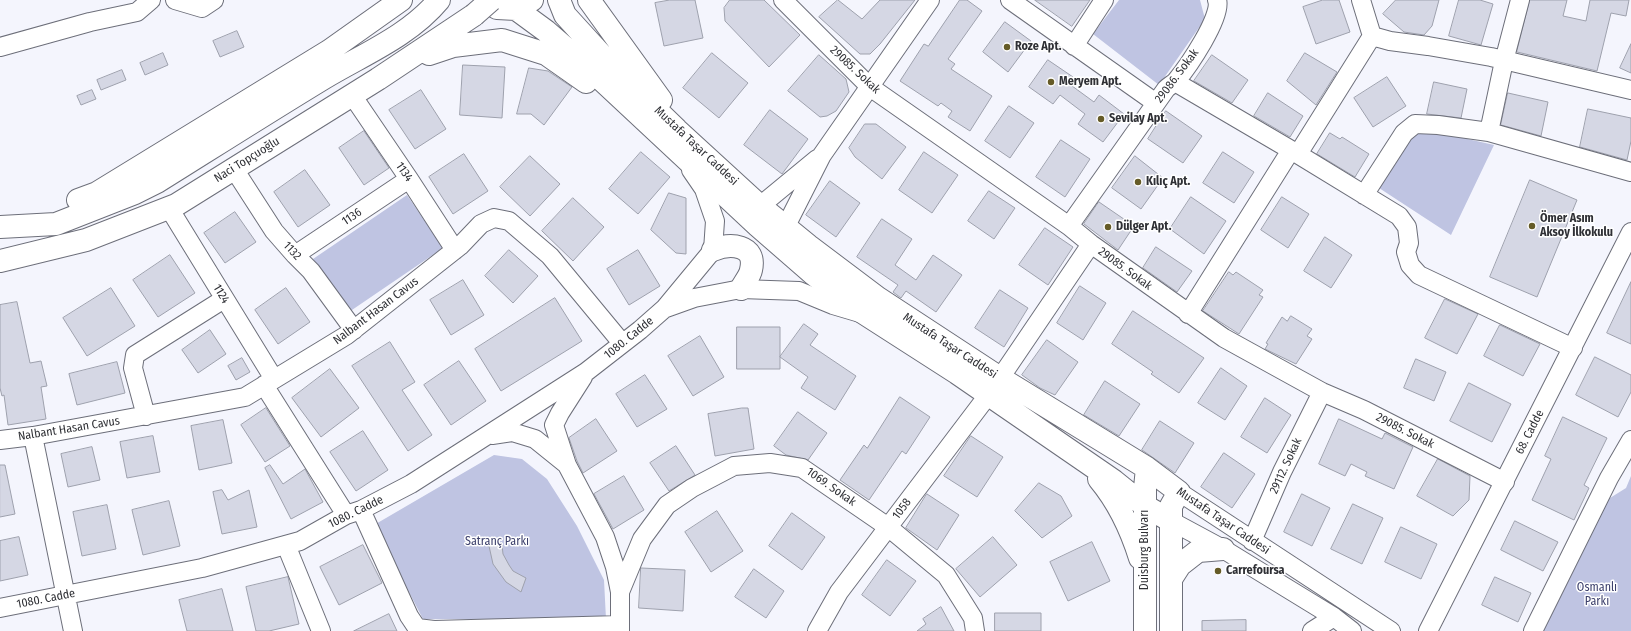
<!DOCTYPE html>
<meta charset="utf-8">
<style>
body{margin:0}
canvas{display:block;background:#f4f5fd}
</style>
<canvas width="1631" height="631"></canvas>
<script>
const c = document.querySelector('canvas').getContext('2d');
c.lineJoin = 'round';
function fillPath(path, color) { c.fillStyle = color; c.fill(path, 'evenodd'); }
function strokePath(path, color, width, dash) { c.strokeStyle = color; c.lineWidth = width; c.lineCap = dash ? 'butt' : 'round'; c.setLineDash(dash || []); c.stroke(path); }
function write(font, color, halo, rows, align = 'center') {
  c.font = font + ' "Fira Sans Condensed",sans-serif'; c.lineWidth = 3; c.setLineDash([]); c.textBaseline = 'middle'; c.strokeStyle = halo; c.fillStyle = color; for (const [text, x, y, turn = 0] of rows) {
    c.save(); c.translate(x, y); c.rotate((+turn || 0) * Math.PI / 180); c.textAlign = isNaN(turn) ? turn : align; if (halo) c.strokeText(text, 0, 0); c.fillText(text, 0, 0); c.restore();
  }
}
const green = new Path2D(`
 M1119,0H1200L1205,19L1159,85L1093,34Z
 M1419,128L1494,145L1451,235L1376,186Z
 M407,195L443,248L349,312L313,259Z
 M494,455L522,459L547,479L577,526L604,580L606,619H423L374,525Z
 M1631,476V631H1542L1602,503L1626,488Z`);
const building = new Path2D(`
 M670,0H695L703,38L664,46L655,3Z
 M730,0H764L800,35L769,67L725,21L724,8Z
 M838,0L862,19L880,0H915L880,44L870,54H860L819,17Z
 M960,0H967L982,11L948,59L955,64L951,69L992,96L970,131L948,117L952,111L941,103L938,106L900,81L924,44L928,46Z
 M1035,0H1090L1072,26Z
 M1323,0H1339L1350,32L1316,44L1303,7Z
 M1396,0H1439L1432,26L1424,35L1404,32L1383,14Z
 M1459,0H1480L1493,4L1481,45L1449,36Z
 M1530,0H1567L1563,16L1586,21L1590,0H1629L1626,16L1611,13L1597,71L1517,52Z
 M1005,22L1031,41L1008,72L983,52Z
 M237,31L244,47L220,57L213,41Z
 M1631,44V73L1620,68Z
 M163,53L168,65L145,75L140,63Z
 M712,53L748,83L719,118L683,88Z
 M1305,53L1337,72L1316,105L1287,81Z
 M819,55L846,79L849,92L836,111L827,116L820,117L788,91Z
 M1212,55L1248,80L1232,103L1194,81Z
 M1048,60L1073,77L1068,83L1094,102L1099,95L1124,114L1103,142L1078,124L1085,114L1060,95L1053,104L1029,87Z
 M463,65L505,67L502,118L460,115Z
 M529,68L548,71L572,87L544,125L531,114H517Z
 M122,70L126,80L101,90L97,80Z
 M1387,77L1406,106L1373,127L1354,98Z
 M1434,82L1467,89L1461,118L1427,114Z
 M92,90L96,99L81,105L77,96Z
 M421,90L446,129L415,149L389,110Z
 M1268,93L1303,116L1290,137L1254,116Z
 M1508,93L1548,102L1541,136L1501,125Z
 M1009,106L1034,123L1010,158L985,141Z
 M1588,109L1631,118V141L1627,160L1580,147Z
 M770,110L808,139L782,174L744,145Z
 M1166,111L1202,136L1183,163L1148,139Z
 M865,124H876L906,147L882,179L855,157L849,148Z
 M364,131L389,168L364,185L339,148Z
 M1330,133L1340,139L1342,137L1369,154L1355,177L1317,154Z
 M1061,140L1090,159L1065,197L1036,177Z
 M641,152L670,177L638,214L609,189Z
 M924,152L958,175L932,213L899,190Z
 M1223,152L1254,172L1234,203L1203,183Z
 M464,154L488,191L453,214L429,177Z
 M530,156L560,184L530,216L500,187Z
 M1135,156L1163,178L1141,209L1112,188Z
 M305,170L330,205L298,227L274,192Z
 M1530,180L1577,200L1537,297L1490,277Z
 M830,181L860,203L836,237L806,215Z
 M989,191L1015,208L994,239L968,221Z
 M669,193L686,198V254L676,253L651,230Z
 M1191,197L1226,221L1204,254L1170,229Z
 M1282,197L1309,214L1288,248L1261,230Z
 M573,198L604,227L573,261L542,231Z
 M1099,202L1134,226L1118,250L1084,224Z
 M235,212L256,242L225,263L204,233Z
 M882,219L912,239L895,265L916,280L933,255L962,275L936,312L906,291L901,298L893,292L898,285L857,257Z
 M1045,228L1073,247L1048,285L1019,265Z
 M1325,237L1352,255L1331,288L1304,271Z
 M1156,247L1192,271L1177,292L1143,268Z
 M509,250L538,276L513,303L485,276Z
 M638,250L660,286L629,305L607,269Z
 M170,255L195,293L158,317L133,280Z
 M1229,272L1233,275L1236,272L1263,290L1259,295L1263,297L1239,334L1203,311Z
 M463,280L484,315L451,335L430,300Z
 M1631,282V344L1607,333Z
 M1080,286L1106,303L1083,340L1057,323Z
 M111,288L135,326L87,356L63,318Z
 M286,288L310,322L278,344L255,310Z
 M1000,290L1028,308L1004,347L975,328Z
 M555,298L582,341L501,391L475,349Z
 M1445,299L1478,314L1457,354L1425,338Z
 M17,302L30,363L41,361L47,386L41,387L46,419L8,425L4,395L2,396L0,388V305Z
 M1133,311L1204,358L1179,393L1151,374L1153,372L1112,344Z
 M1291,316L1312,329L1307,336L1312,339L1296,364L1265,349L1268,344L1266,343L1282,317L1287,321Z
 M804,324L818,334L810,345L856,376L835,410L801,388L808,377L780,357Z
 M1500,325L1540,344L1523,376L1484,356Z
 M737,327H780V369H737Z
 M210,330L226,354L198,373L182,350Z
 M700,336L724,377L693,396L668,356Z
 M1047,340L1078,362L1055,395L1040,388L1022,375Z
 M390,342L415,382L402,390L432,435L408,451L352,366Z
 M1595,357L1631,375V392L1618,417L1576,395Z
 M242,358L250,372L236,380L228,366Z
 M1416,359L1446,372L1434,401L1404,388Z
 M459,361L486,401L451,425L424,385Z
 M117,362L125,393L77,405L69,374Z
 M1221,368L1247,386L1225,420L1198,403Z
 M330,369L359,408L321,437L292,398Z
 M645,375L667,409L637,427L616,394Z
 M1105,381L1140,404L1119,436L1084,415Z
 M1469,383L1511,404L1492,442L1450,421Z
 M900,397L930,417L906,454L902,451L869,500L840,480L864,445L867,448Z
 M1265,398L1291,415L1267,453L1241,437Z
 M266,408L290,446L265,462L241,425Z
 M742,408H748L754,449L715,456L708,414Z
 M798,412L827,433L808,460L786,455L774,446Z
 M1563,417L1607,438L1584,485L1589,488L1574,520L1532,500L1551,459L1545,456Z
 M596,419L617,451L583,473L577,461L569,438Z
 M1339,419L1382,439L1385,433L1413,447L1394,489L1365,476L1367,472L1351,464L1345,476L1319,464Z
 M223,420L232,463L199,470L191,426Z
 M1160,421L1194,443L1175,473L1142,450Z
 M363,431L388,470L356,491L330,452Z
 M153,436L160,472L127,478L120,442Z
 M971,436L1003,457L977,497L944,476Z
 M676,446L695,475L669,491L650,463Z
 M92,447L100,480L68,487L61,454Z
 M1224,453L1255,474L1232,508L1201,487Z
 M1438,459L1470,476L1469,500L1453,516L1417,496Z
 M0,465H5L15,514L0,517Z
 M270,465L283,484L305,469L323,502L291,519L265,468Z
 M624,476L644,510L613,529L594,494Z
 M1039,483L1061,496L1072,516L1042,538L1015,511Z
 M222,490L228,500L249,490L257,527L222,534L213,492Z
 M927,494L959,515L937,550L906,528Z
 M1302,494L1330,508L1312,546L1284,532Z
 M169,501L180,546L143,555L132,510Z
 M1353,504L1383,518L1362,564L1331,549Z
 M107,505L116,549L82,556L73,512Z
 M717,511L743,551L711,572L685,532Z
 M792,513L825,537L802,570L769,546Z
 M1515,521L1558,542L1543,571L1501,550Z
 M1401,527L1437,544L1421,579L1385,562Z
 M19,537L28,575L0,581V541Z
 M993,537L1017,565L980,597L956,569Z
 M1092,542L1110,581L1068,601L1050,562Z
 M363,545L382,583L339,605L320,567Z
 M502,545L503,554L509,565L513,571L526,578L521,592L506,582L493,564L489,546Z
 M887,560L916,581L890,616L862,595Z
 M641,568L685,570L683,611L639,608Z
 M754,569L784,591L766,618L735,597Z
 M288,577L299,624L269,631H256L246,587Z
 M1495,577L1531,593L1518,622L1482,605Z
 M222,589L233,631H187L179,600Z
 M941,607L954,631H917L926,624L923,619Z
 M995,613H1041V631H995Z
 M389,614L397,631H354Z
 M1246,620V631H1202V621Z`);
const minor = new Path2D(`
 M175,0L202,8L214,0
 M783,0L870,87L1069,226L1091,244L1224,338L1322,392L1364,410L1505,482
 M1010,0L1156,103
 M1361,0L1372,36L1390,41L1428,46L1491,57L1631,90
 M1074,46L1104,0
 M0,47L90,22L137,12L151,0
 M1175,82L1291,150L1399,216L1407,227L1409,243L1406,252L1410,265L1419,275L1573,348
 M352,95L409,179L455,250
 M1489,132L1504,61L1520,0
 M1298,154L1372,36
 M234,169L274,231L295,255L311,271L354,330
 M1364,195L1404,133L1415,124L1438,125L1489,132L1631,172
 M760,206L817,159
 M169,208L274,379
 M786,226L822,155L930,0
 M1069,226L1166,89C1169,86 1173,84 1176,81C1187,68 1223,16 1217,0
 M295,255L409,179
 M666,308L694,298L741,289L799,291L833,305L860,313
 M1188,314L1291,150
 M583,377L560,413L554,425L567,465L605,537L615,567L620,592V631
 M264,385L346,515
 M146,416L133,368L135,355L224,299
 M492,435L512,432L535,439L566,464
 M33,436L73,631
 M0,440L33,436L245,397L347,335L460,246L481,224L494,218L509,221L550,256L622,343
 M1179,492L1391,631
 M361,510L409,616L417,628L434,630L620,625
 M1171,521L1223,549L1334,617L1352,631
 M1252,541L1282,472L1322,392
 M286,545L321,631
 M620,592L642,539L667,505L692,488L734,466L770,463L802,468L888,527L946,575L973,618L975,631
 M0,608L202,568L300,541L346,515L361,510L411,484L586,372L640,330L665,308L713,250L715,221L704,189L691,170
 M817,631L839,592L992,390L1091,244
 M1312,631L1334,617
 M1428,631L1631,232
 M1533,631L1609,478L1631,440`);
const major = new Path2D(`
 M486,0L497,8L516,9L532,0
 M559,0L565,15L617,72L677,130L760,206L809,246L878,298L1000,378L1147,468L1179,492L1171,506V631
 M589,0L661,100
 M516,9L546,31L592,71L758,226L812,273L862,312L957,373L1114,481L1145,506L1171,521
 M429,54L453,46L502,40L546,54L586,82
 M78,200L97,193L329,51L401,0
 M0,227L56,224L135,193L157,182C213,147 268,112 324,78C364,54 409,36 439,0
 M713,250C730,243 757,244 751,270C750,276 744,283 741,289
 M0,261L86,240L176,205L378,79L474,15
 M1099,479C1119,503 1131,529 1140,558
 M1171,579L1180,565L1198,551L1223,549
 M1145,631V488L1147,468`);
const majorBridge = new Path2D(`
 M474,15L491,0`);
const markers = [
 [1007,47,4,"#655b27"],
 [1051,82,4,"#655b27"],
 [1101,119,4,"#655b27"],
 [1138,182,4,"#655b27"],
 [1532,226,4,"#655b27"],
 [1108,227,4,"#655b27"],
 [1218,571,4,"#655b27"]
];
const poiNames = [
 ["Roze Apt.",1015,47],
 ["Meryem Apt.",1059,82],
 ["Sevilay Apt.",1109,119],
 ["Kılıç Apt.",1146,182],
 ["Ömer Asım",1540,219],
 ["Aksoy İlkokulu",1540,233],
 ["Dülger Apt.",1116,227],
 ["Carrefoursa",1226,571]
];
const streetNames = [
 ["29085. Sokak",855,70,43],
 ["29086. Sokak",1177,76,-53],
 ["Mustafa Taşar Caddesi",696,146,43],
 ["Naci Topçuoğlu",247,160,-32],
 ["1134",404,172,56],
 ["1136",352,217,-34],
 ["1132",292,251,47],
 ["29085. Sokak",1125,269,36],
 ["1124",221,294,59],
 ["Nalbant Hasan Cavus",376,311,-37],
 ["1080. Cadde",629,338,-39],
 ["Mustafa Taşar Caddesi",950,346,33],
 ["Nalbant Hasan Cavus",69,429,-9],
 ["29085. Sokak",1405,431,27],
 ["68. Cadde",1530,432,-63],
 ["29112. Sokak",1286,466,-65],
 ["1069. Sokak",831,487,35],
 ["1058",902,509,-53],
 ["1080. Cadde",356,512,-26],
 ["Mustafa Taşar Caddesi",1223,521,34],
 ["Duisburg Bulvarı",1145,550,-90],
 ["1080. Cadde",46,599,-11]
];
const parkNames = [
 ["Satranç Parkı",497,542],
 ["Osmanlı",1597,588],
 ["Parkı",1597,602]
];
fillPath(green, '#bfc4e2');
fillPath(building, '#d5d7e4');
strokePath(building, '#9ea1ad', 1);
strokePath(minor, '#6d6f7a', 20);
strokePath(major, '#6d6f7a', 24);
strokePath(minor, '#fff', 18);
strokePath(major, '#fff', 22);
strokePath(majorBridge, '#6d6f7a', 24, []);
strokePath(majorBridge, '#fff', 22);
for (const [x, y, r, color] of markers) { const dot = new Path2D(); dot.arc(x, y, r, 0, 2 * Math.PI); c.fillStyle = color; c.fill(dot); strokePath(dot, '#fff', 1.5); }
write('bold 12px', '#2f3035', '#fff', poiNames, 'left');
write('12px', '#2f3035', '#fff', streetNames);
write('12px', '#3b3f6b', '#fff', parkNames);
</script>
